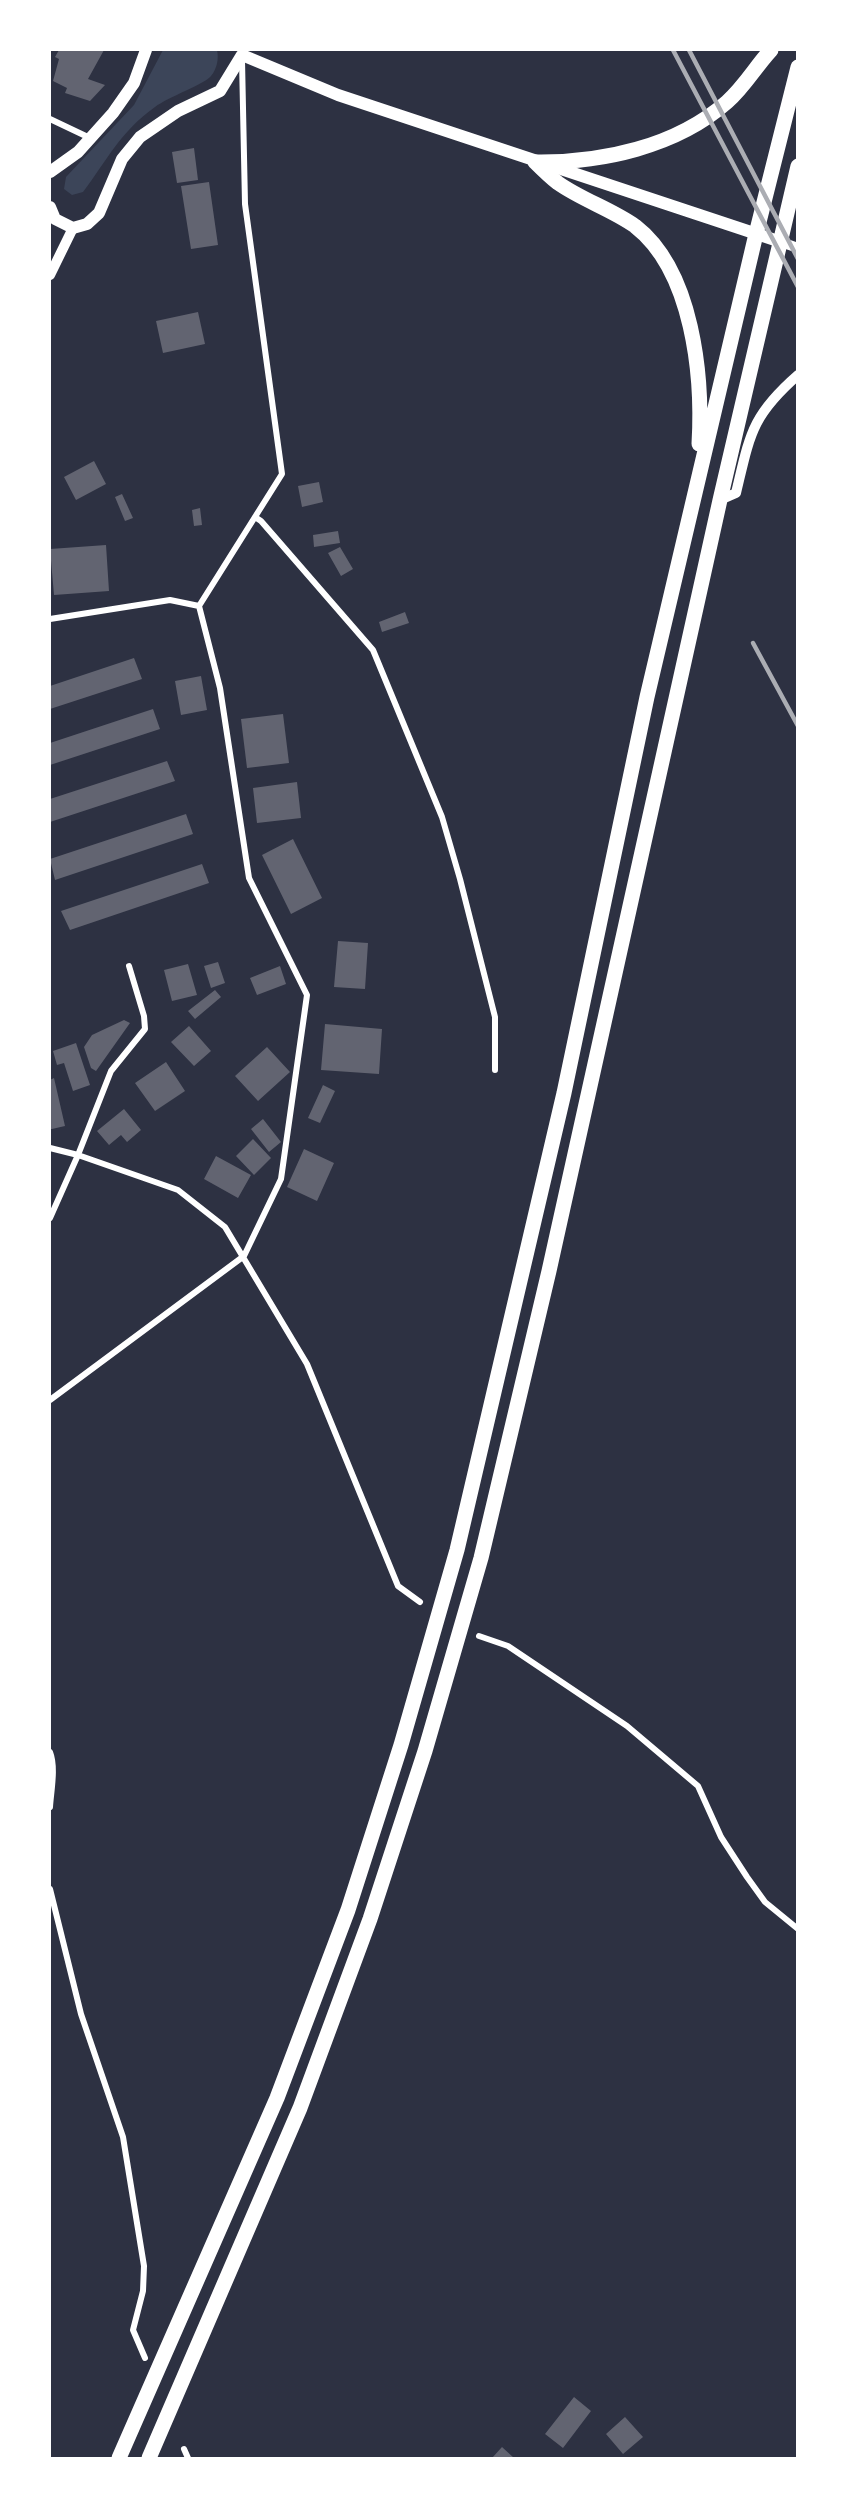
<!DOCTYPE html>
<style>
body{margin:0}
#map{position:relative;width:847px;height:2508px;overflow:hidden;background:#2d3142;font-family:"Public Sans",sans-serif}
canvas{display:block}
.frame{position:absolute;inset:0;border:51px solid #fff;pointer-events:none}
</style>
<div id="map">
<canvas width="847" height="2508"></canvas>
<div class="frame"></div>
</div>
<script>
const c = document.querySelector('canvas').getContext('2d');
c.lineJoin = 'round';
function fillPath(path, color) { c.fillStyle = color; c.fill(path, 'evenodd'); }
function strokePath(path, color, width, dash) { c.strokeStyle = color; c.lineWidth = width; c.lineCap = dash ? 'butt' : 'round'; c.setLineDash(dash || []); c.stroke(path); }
const green = new Path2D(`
 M163,50H217C219,58 217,69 211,76C205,84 168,97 155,107C120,132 108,159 83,192L72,195L64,189L66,177L134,105Z`);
const building = new Path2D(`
 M59,50H104L88,79L105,85L90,101L65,93L67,88L53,81L59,59L55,57Z
 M194,148L198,180L177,183L172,152Z
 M209,182L218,245L191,249L181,186Z
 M198,312L205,344L163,353L156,321Z
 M94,461L106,484L76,500L64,477Z
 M319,482L323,502L302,507L298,486Z
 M122,494L133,518L125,521L115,497Z
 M200,508L202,525L194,526L192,510Z
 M338,531L340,543L314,547L313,535Z
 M106,545L109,591L54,595L50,549Z
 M340,547L353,569L341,576L328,553Z
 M405,612L409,623L382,632L379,622Z
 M134,658L142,679L50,709V686Z
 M201,676L207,710L181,715L175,681Z
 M153,709L160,729L50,765V743Z
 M283,714L289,763L247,768L241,719Z
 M167,761L175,781L50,822V799Z
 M297,782L301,818L257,823L253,788Z
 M186,814L193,834L55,880L50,859Z
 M293,839L322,898L291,914L262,855Z
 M202,864L209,883L70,930L61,911Z
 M338,941L368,943L365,989L334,987Z
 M218,962L225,983L211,988L204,966Z
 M188,964L197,995L172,1001L164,970Z
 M280,966L286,984L257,995L250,978Z
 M215,990L221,997L195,1019L188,1011Z
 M124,1020L130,1023L96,1071L91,1068L84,1047L92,1035Z
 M325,1024L382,1029L379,1074L321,1070Z
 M189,1026L211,1051L194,1066L171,1042Z
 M76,1043L90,1085L73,1091L64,1063L57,1065L53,1051Z
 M267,1047L290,1072L258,1101L235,1076Z
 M166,1062L185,1091L155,1111L135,1083Z
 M54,1078L65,1126L52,1129H50V1080Z
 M323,1085L335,1091L320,1123L308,1118Z
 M124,1109L141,1130L127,1142L121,1135L109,1145L97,1131Z
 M263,1119L281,1142L269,1152L251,1129Z
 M253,1139L271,1158L254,1175L236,1156Z
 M304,1149L334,1163L317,1201L287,1187Z
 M216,1156L251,1175L238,1198L204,1179Z
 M574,2397L591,2411L563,2448L545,2434Z
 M625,2417L643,2437L623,2454L606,2434Z
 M502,2447L514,2458H492Z`);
const minor = new Path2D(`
 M50,119L90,138
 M255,517L261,521L373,650L442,817L460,879L495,1017V1070
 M50,619L170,600L199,606
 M50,1148L78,1155L178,1190L225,1227L307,1364L398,1586L420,1602
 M50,1218L78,1155L111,1071L145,1029L144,1016L129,966
 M50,1400L244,1256L281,1179L307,995L249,878L220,688L199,606L282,474L245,204L242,60
 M479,1636L508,1646L627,1726L698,1786L721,1837L747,1877L765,1902L798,1929
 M50,1752C56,1767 51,1791 50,1807
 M50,1889L81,2014L123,2137L144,2266L143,2291L133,2330L145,2358
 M184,2449L188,2458`);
const tertiary = new Path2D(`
 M778,241L798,248
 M50,275L73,228
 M720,500L736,493C750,435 751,416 798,375`);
const secondary = new Path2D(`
 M242,55L338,95L778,241
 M50,172L78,152L113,113L134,83L146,50
 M50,207L55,219L73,228L87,224L99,213L122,159L140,137L178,111L220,91L242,55`);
const primary = new Path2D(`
 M535,162C542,169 550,177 558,183C582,200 611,209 635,226C693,271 703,376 699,444
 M535,162C601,163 676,147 727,102C745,86 756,66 771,50
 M119,2458L277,2098L348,1910L401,1745L457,1550L564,1093L647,697L756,234L798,67
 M149,2458L300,2108L370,1919L425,1751L481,1558L549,1271L720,500L798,166`);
const rail = new Path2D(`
 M673,50L798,287
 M689,50L798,259
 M753,643L798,726`);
fillPath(green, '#3c4559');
fillPath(building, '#626471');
strokePath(minor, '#fff', 6);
strokePath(tertiary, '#fff', 10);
strokePath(secondary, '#fff', 12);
strokePath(primary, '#fff', 15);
strokePath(rail, '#abadb3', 4.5);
</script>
